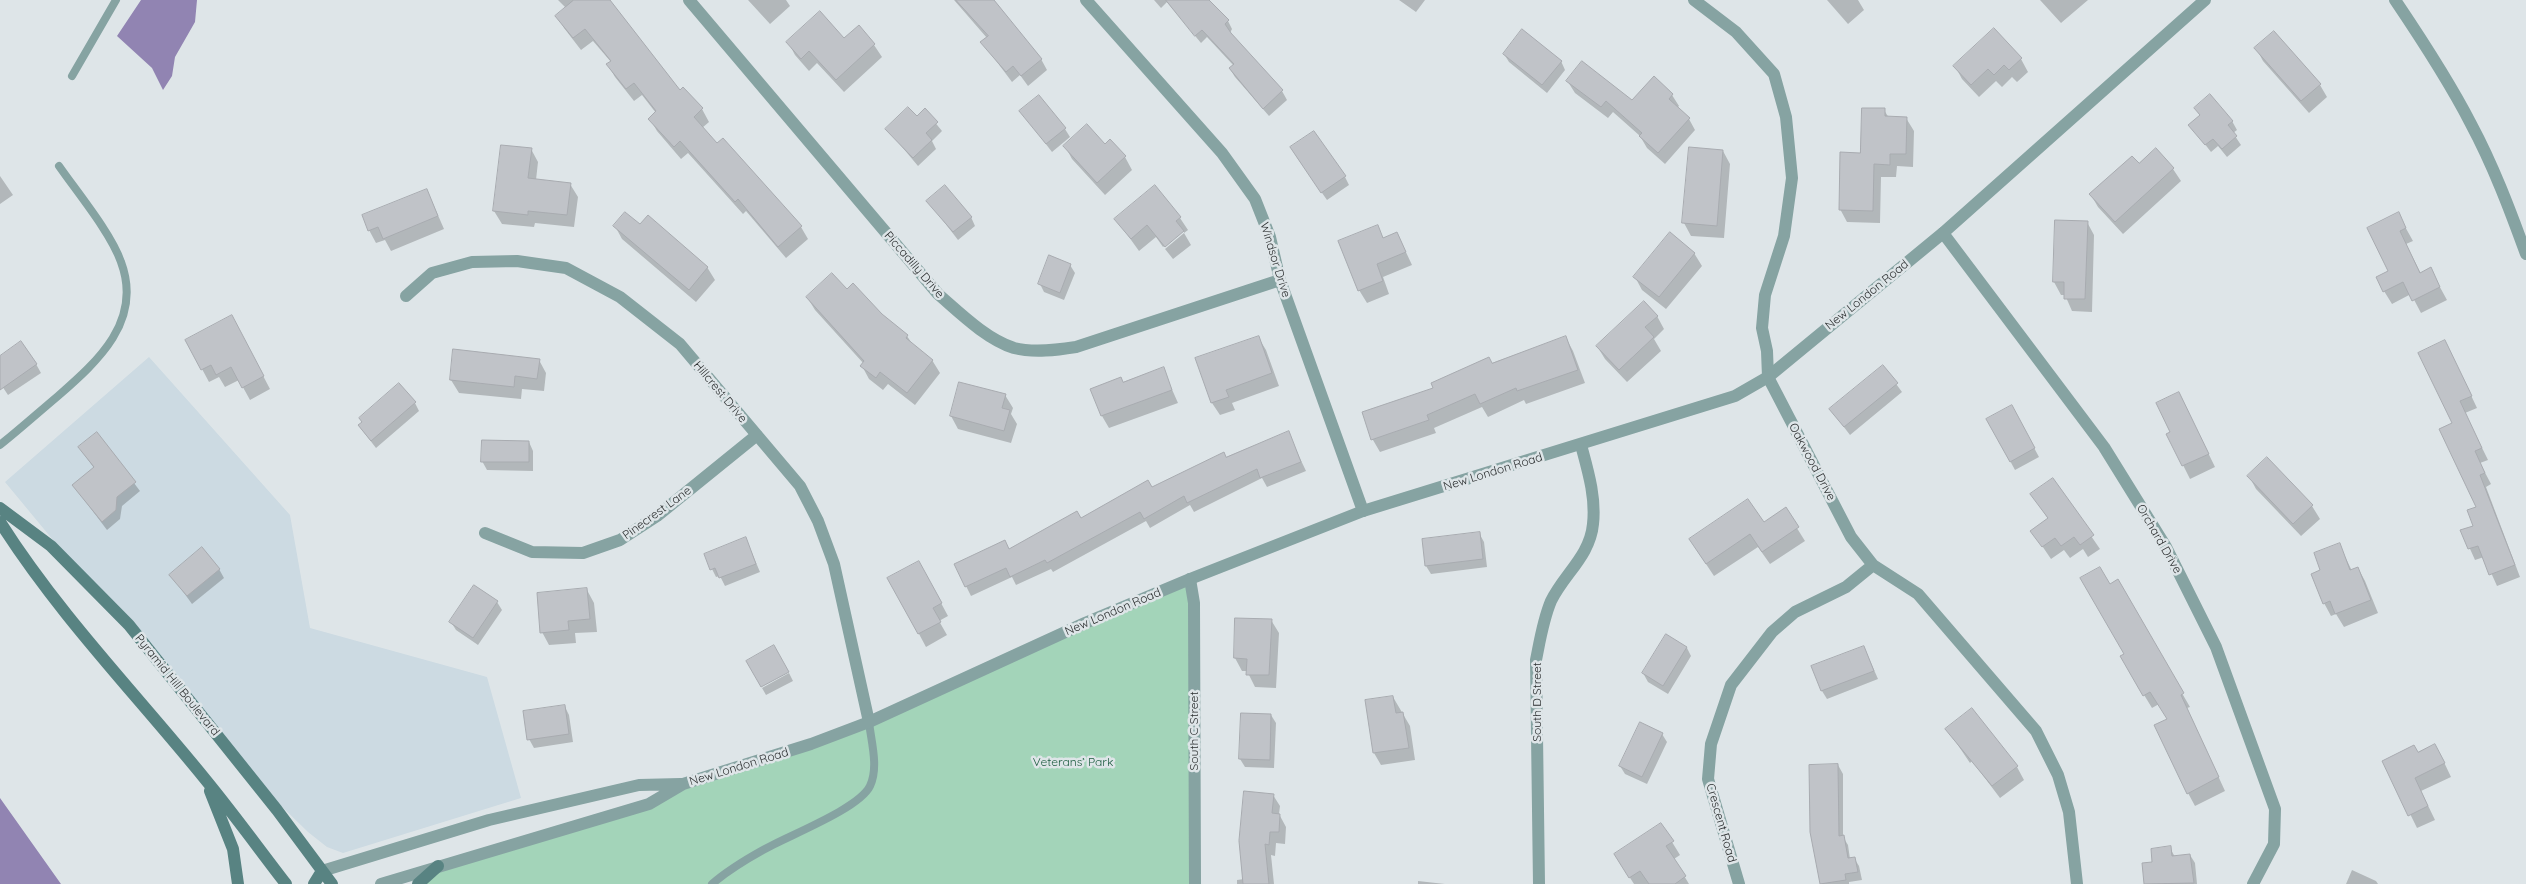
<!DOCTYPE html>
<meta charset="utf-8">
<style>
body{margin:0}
canvas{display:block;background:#dee5e8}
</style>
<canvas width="2526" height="884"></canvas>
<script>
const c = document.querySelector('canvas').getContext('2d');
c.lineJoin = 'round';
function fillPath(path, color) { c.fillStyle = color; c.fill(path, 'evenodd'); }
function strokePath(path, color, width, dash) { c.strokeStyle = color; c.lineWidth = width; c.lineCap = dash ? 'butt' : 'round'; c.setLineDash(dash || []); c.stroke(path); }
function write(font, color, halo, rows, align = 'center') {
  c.font = font + ' Quicksand,sans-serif'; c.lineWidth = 5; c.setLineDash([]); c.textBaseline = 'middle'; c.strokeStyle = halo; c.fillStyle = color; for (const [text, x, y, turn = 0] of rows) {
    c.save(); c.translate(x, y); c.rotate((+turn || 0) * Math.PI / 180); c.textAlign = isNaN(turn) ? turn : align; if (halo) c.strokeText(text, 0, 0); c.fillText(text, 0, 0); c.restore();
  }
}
const built = new Path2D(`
 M149,357L290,515L310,628L487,677L521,798L343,853L327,847L308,832L240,766L5,482Z`);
const green = new Path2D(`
 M1190,579L1195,884H418L438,866L649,804L683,784L811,744Z`);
const water = new Path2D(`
 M141,0H197L195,22L175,57L172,76L163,90L152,68L117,36Z
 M0,798L61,884H0Z`);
const shadow = new Path2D(`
 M558,0H607L680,92L683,89L702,109L709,122L702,128L717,144L723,139L801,227L808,239L786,258L746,211L743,214L688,153L681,159L657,131L650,119L656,113L642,95L634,101L615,77L608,65L611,62L593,41L581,50L564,28L557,16L566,8Z
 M748,0H786L790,6L770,24Z
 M954,0H991L1041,59L1047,70L1028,86L1020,75L1012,82L982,42L987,38Z
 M1154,0H1208L1228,21L1232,29L1230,33L1282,91L1287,100L1269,116L1235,77L1230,69L1234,66L1207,37L1201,43L1167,2L1161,8Z
 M1399,0H1425L1416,12Z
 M1827,0H1858L1864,10L1848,24Z
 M2040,0H2088L2061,23Z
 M859,27L874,45L882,57L844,92L817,63L809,71L795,55L788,42L844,40Z
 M2256,48L2320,85L2327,97L2309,113L2263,61Z
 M1504,54L1561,61L1565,70L1547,93L1509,62Z
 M2021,59L2028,72L2017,82L2012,77L2002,87L1996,81L1979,97L1962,79L1955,66Z
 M1568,82L1633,102L1672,95L1679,106L1677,108L1689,119L1695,130L1665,164L1647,148L1640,136L1613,112L1608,118L1575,93Z
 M2196,108L2232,121L2237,130L2233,133L2241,145L2227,157L2218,146L2211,152L2190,125L2200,116Z
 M925,110L942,131L932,141L936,149L918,166L887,129L917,117Z
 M1884,110L1889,118H1906L1914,131L1913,167L1897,166L1896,177H1881L1880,223L1847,222L1840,209L1861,154Z
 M1021,112L1065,129L1070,137L1052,152Z
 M1065,146H1105L1125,157L1132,170L1105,195L1072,159Z
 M531,149L538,162L536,180L570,184L578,197L574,227L535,223L534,227L502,224L494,211Z
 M1723,151L1730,164L1724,238L1691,236L1684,223Z
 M1296,156L1345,177L1349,185L1327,200Z
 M2173,169L2181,181L2123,234L2098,207L2091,195Z
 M0,176L13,195L0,204Z
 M427,190L444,229L391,251L385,240L376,243L369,230Z
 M928,201L971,217L975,226L958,240Z
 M2398,214L2413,241L2406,244L2421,274L2430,269L2447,300L2421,313L2411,294L2392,304L2384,291L2390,272Z
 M1180,218L1188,230L1184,233L1191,245L1173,259L1165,249L1184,233V230L1163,247L1156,237L1139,251L1116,219Z
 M2087,222L2094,235L2092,312L2072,311L2065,295H2061L2054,282Z
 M615,226H640L707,267L715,280L696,302L622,239Z
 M1377,227L1384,239L1397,233L1412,265L1383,277L1389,294L1367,303L1359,290Z
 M1694,253L1702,266L1666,309L1642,290L1635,277Z
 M1070,265L1075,273L1064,300L1044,292L1040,284Z
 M807,297L881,315L907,336L913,345L932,360L940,373L915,405L888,384L883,390L869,379L862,366L864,364L815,310Z
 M1657,316L1664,329L1654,339L1661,351L1627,382L1605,359L1597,346Z
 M239,330L270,389L250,400L239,380L225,387L219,377L209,382L202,369Z
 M1258,337L1266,350L1279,386L1232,403L1235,410L1220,415L1212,403L1197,359Z
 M1566,338L1573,351L1585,383L1526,404L1524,400L1488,417L1482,407L1434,428L1436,433L1380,452L1373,440L1364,413L1435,389L1492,364Z
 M2451,353L2477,408L2465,413L2488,460L2480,463L2491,484L2486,487L2520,577L2497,586L2484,557L2475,560L2462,531L2475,526L2477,507L2453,423Z
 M0,357L36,364L41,373L8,395L0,383Z
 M539,360L546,373L544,391L522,389L521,399L459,393L451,380Z
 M1883,366L1902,392L1850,435L1830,409Z
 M1163,369L1178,403L1109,428L1102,416L1123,383Z
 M2179,393L2215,467L2190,479L2168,435L2172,433Z
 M1005,395L1013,408L1011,414L1017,424L1011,443L958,429L951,416Z
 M415,403L419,411L376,448L359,426Z
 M2012,407L2039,457L2015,470L1988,420Z
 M1288,433L1306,471L1267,487L1262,478L1194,512L1190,505L1150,528L1146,521L1053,572L1051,569L1016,585L1012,577L971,596L955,564L1009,550Z
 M97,434L140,491L122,506L120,519L107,530L73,485L94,468L79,447Z
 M529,442L533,451V471L487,470L482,461Z
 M2267,459L2312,506L2320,519L2301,536L2256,489L2249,476Z
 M2052,479L2100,549L2088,557L2083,549L2070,558L2064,550L2051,559L2032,531L2048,519L2032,494Z
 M1785,509L1805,541L1770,564L1758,547L1714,576L1698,552L1763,524Z
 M1479,533L1484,542L1487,567L1431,574L1426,566Z
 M746,539L760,572L725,586L720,576L716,577L712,569Z
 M2339,544L2352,571L2358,568L2365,581L2378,613L2344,627L2336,614L2331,616L2324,603L2322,571Z
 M219,569L224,578L192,604L171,575Z
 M926,575L948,616L939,621L947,635L926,647L889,578Z
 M2117,581L2190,707L2187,708L2225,791L2195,806L2188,793L2168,719L2159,704L2152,708L2121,657L2126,654L2110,585Z
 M587,590L594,603L597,632L575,633L576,643L549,645L542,632Z
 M497,602L502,610L478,645L456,630L451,622Z
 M1236,619L1271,620L1279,633L1276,688L1255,687L1247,671H1242L1235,658Z
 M1666,636L1687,648L1691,656L1668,694L1648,682L1643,673Z
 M1864,647L1878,679L1827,699L1822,691Z
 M789,673L793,681L766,695L762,688Z
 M1393,697L1410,726L1415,760L1381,765L1374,753Z
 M565,707L569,715L573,742L534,748L529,739Z
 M1271,715L1276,723L1274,768L1245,767L1240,759Z
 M1947,729L2017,767L2024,780L2000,798L1972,761L1970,763Z
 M1662,734L1667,742L1647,784L1625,774L1620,766Z
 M2442,758L2451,777L2421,791L2435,820L2417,828L2384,761Z
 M1838,765L1843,774V837L1848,845L1850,859L1854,858L1859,866L1862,880L1849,882V884H1821L1811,831Z
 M1273,795L1280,806L1279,814L1286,827L1285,844L1276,843L1275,856L1271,855L1274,884H1237V880L1244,879Z
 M1661,824L1680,855L1674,859L1689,884H1634L1623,867Z
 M2170,848L2175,857L2190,855L2195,863L2197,884H2146L2143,864L2154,863Z
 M2352,870L2376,881L2378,884H2346Z
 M1418,881L1445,884H1418Z`);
const building = new Path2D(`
 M574,0H610L680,90L683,87L703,108L694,117L717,143L723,138L802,226L778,247L738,199L735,202L680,141L674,147L648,119L656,111L634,83L626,89L606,64L611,61L585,29L573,38L555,16Z
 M956,0H994L1042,59L1021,76L1013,66L1006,72L980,42L988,36Z
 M1166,0H1209L1229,20L1225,24L1231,33L1283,90L1263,109L1229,68L1234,64L1202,30L1195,36Z
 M820,11L844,38L859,25L875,44L836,80L809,51L801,59L786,42Z
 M1994,28L2022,58L2009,70L2004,65L1994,75L1988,69L1971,85L1953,66Z
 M1522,29L1562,61L1542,85L1503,54Z
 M2274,31L2321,84L2301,101L2254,48Z
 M1582,61L1632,100L1654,76L1673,94L1669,99L1690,118L1658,153L1639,136L1642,133L1606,101L1601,107L1566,81Z
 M2210,94L2233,121L2228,125L2237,136L2222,149L2213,139L2205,145L2188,125L2200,115L2194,108Z
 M1039,95L1066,128L1046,144L1019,111Z
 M908,107L917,116L925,108L938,122L926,133L932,140L913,158L885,129Z
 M1862,108H1885V116L1907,117L1906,154H1890V165L1874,164L1873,211L1839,210L1840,152L1860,153Z
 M1087,124L1105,144L1110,139L1126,156L1097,183L1063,146Z
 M1314,131L1346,176L1321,193L1290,147Z
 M501,145L532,148L528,178L571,183L567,215L528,211V215L493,211Z
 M1689,147L1723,150L1717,226L1682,223Z
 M2156,148L2174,168L2115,222L2089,194L2132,156L2139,163Z
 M945,185L972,217L953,232L926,201Z
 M1155,185L1181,217L1176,221L1184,231L1165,247L1147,225L1131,239L1114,219Z
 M427,189L438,216L383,239L378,227L368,231L362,215Z
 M625,212L640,224L648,215L708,267L689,290L613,226Z
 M2399,212L2406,228L2400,231L2420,273L2431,267L2440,287L2412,301L2403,282L2383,292L2376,277L2388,271L2367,228Z
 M2055,220L2088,221L2085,299H2064V282H2053Z
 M1378,225L1383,238L1397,232L1406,252L1377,264L1383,281L1358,291L1338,241Z
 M1670,232L1695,253L1659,297L1633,277Z
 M1049,255L1071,264L1060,293L1038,284Z
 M832,273L847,289L853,283L882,314L908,335L906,338L933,360L907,393L880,372L876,378L860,366L864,361L806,297Z
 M1644,301L1658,316L1645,327L1654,337L1619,370L1596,346Z
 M232,315L264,376L242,388L231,367L216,375L211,365L201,370L185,340Z
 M1259,336L1272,373L1226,390L1229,397L1211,403L1195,358Z
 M1566,336L1578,370L1517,391L1516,388L1480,404L1475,394L1427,415L1429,420L1371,440L1362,412L1433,388L1431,383L1489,357L1492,363Z
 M2445,340L2472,396L2460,401L2482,448L2475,451L2485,473L2480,475L2515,565L2489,575L2478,546L2468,549L2460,530L2473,526L2467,510L2476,507L2439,429L2452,423L2418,353Z
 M21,341L37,364L0,390V356Z
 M453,349L540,359L537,379L515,376L514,387L450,380Z
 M1883,365L1898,383L1844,427L1829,409Z
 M1164,367L1172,390L1101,416L1090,389L1121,377L1123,382Z
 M959,382L1006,394L1002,408L1010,410L1004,431L950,416Z
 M399,383L416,402L371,441L358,425L362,422L359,418Z
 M2179,392L2209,454L2182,466L2166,434L2170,432L2156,403Z
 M2012,405L2035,448L2010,462L1986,419Z
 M1289,431L1301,462L1260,478L1257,469L1187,503L1184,496L1144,519L1140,512L1047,563L1045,560L1010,577L1006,568L965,587L954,564L1005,540L1009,549L1077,511L1081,518L1148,480L1152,487L1224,452L1226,457Z
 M97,432L136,482L117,497L116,510L102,522L72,485L94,467L78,447Z
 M482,440L529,441V462H481Z
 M2267,457L2313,505L2293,524L2247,476Z
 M2053,478L2094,535L2080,545L2074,537L2061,546L2055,538L2042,547L2030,531L2048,518L2030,494Z
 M1748,499L1764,522L1786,507L1799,527L1762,552L1750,534L1706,564L1689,539Z
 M1480,532L1483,559L1425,566L1422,539Z
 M746,537L756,564L719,578L715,568L710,570L704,554Z
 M2340,543L2350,570L2358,567L2371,600L2335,614L2330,601L2323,604L2311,574L2320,570L2314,553Z
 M202,547L220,569L187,596L169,575Z
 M919,561L942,603L933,608L941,622L918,634L887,578Z
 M2100,567L2110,584L2118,579L2184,693L2181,695L2219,777L2187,794L2154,725L2167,719L2150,692L2143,696L2120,656L2124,654L2080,578Z
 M474,585L498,601L473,638L449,622Z
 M587,588L590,619L568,621L569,630L540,633L537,593Z
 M1235,618L1272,619L1269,675H1246L1247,659L1234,658Z
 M1666,634L1687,647L1663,686L1642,673Z
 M774,645L789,672L761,687L746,661Z
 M1864,646L1874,671L1821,691L1811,666Z
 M1393,696L1396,713L1403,712L1409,748L1373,753L1365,700Z
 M565,705L569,734L527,740L523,711Z
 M1972,708L2018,766L1992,786L1945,729Z
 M1241,713L1271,714L1270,760L1239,759Z
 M1640,722L1663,733L1642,777L1619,766Z
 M2435,744L2445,763L2415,778L2428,806L2408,816L2382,761L2414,745L2418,752Z
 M1838,764L1839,836L1844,835L1848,858L1855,857L1858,872L1845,874L1846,880L1820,884L1810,832L1809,765Z
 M1244,791L1274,794L1272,813L1280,814L1279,832H1270L1269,845L1265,844L1269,884H1243L1239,841Z
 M1661,823L1674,841L1666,846L1686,876L1675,884H1649L1640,871L1629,878L1614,854Z
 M2171,846L2172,856L2190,854L2194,883L2144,884L2142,863L2152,862L2151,849Z`);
const service = new Path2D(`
 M72,76L116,0
 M0,445C20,429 39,412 58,396C98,361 143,321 121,262C111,233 77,192 59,166
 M712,884C727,871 745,860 763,850C787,836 859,809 870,786C879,767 871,741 869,722`);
const minor = new Path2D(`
 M689,0L938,294C960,313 986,339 1014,348C1034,353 1057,350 1076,347L1280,280
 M1086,0L1222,153L1255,199L1270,237L1280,280L1363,511
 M1694,0L1736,32L1774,74L1786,117L1792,178L1784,236L1765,295L1762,328L1767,351L1768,377L1851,537L1873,565L1918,594L2036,731L2058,775L2069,812L2077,884
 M2395,0C2422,40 2449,81 2471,124C2493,165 2510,210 2526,254
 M1943,233L2104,447L2166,547L2216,647L2275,809L2274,844L2253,884
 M406,296L432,273L472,262L517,261L566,268L620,297L680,344L800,486L818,521L834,564L869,722
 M485,533L532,552L583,553L620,540L657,516L757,435
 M1190,579L1194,603L1195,884
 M1539,884L1536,660C1540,640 1543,620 1551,601C1564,574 1590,556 1593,524C1596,497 1588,471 1581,445
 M1739,884L1708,779L1711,744L1731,685L1772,632L1795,612L1846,587L1873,565`);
const tertiary = new Path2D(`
 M322,871L489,820L639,785L681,784
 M381,884L649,804L683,784L811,744L869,722L1085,623L1190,579L1363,511L1735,396L1768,377L1943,233L2205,0`);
const secondary = new Path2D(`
 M0,508L51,546L129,625L277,810L332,884
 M0,522C59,615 136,694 205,779C233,813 259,849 286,884
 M210,791L233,849L238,884
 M314,884L322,871
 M418,884L438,866`);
const streetNames = [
 ["Windsor Drive",1275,260,73],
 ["Piccadilly Drive",914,265,49],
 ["New London Road",1867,295,-39],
 ["Hillcrest Drive",720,392,50],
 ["Oakwood Drive",1812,462,62],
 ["New London Road",1493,472,-17],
 ["Pinecrest Lane",657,513,-36],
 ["Orchard Drive",2159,539,60],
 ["New London Road",1113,612,-23],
 ["Pyramid Hill Boulevard",177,685,51],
 ["South D Street",1537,702,-90],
 ["South C Street",1194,731,-90],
 ["New London Road",739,767,-17],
 ["Crescent Road",1721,823,74]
];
const parkNames = [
 ["Veterans’ Park",1073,762]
];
fillPath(built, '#ccdae2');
fillPath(green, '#a3d4b9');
fillPath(water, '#9184b2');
fillPath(shadow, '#0003');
fillPath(building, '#c0c3c8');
strokePath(building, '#a8abb0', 1);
strokePath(service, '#86a3a2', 8);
strokePath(minor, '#86a3a2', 12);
strokePath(tertiary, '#86a3a2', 12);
strokePath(secondary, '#588382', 12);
write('12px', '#2b2e2f', '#dee5e8', streetNames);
write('12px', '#1c5b3f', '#dee5e8', parkNames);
</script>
